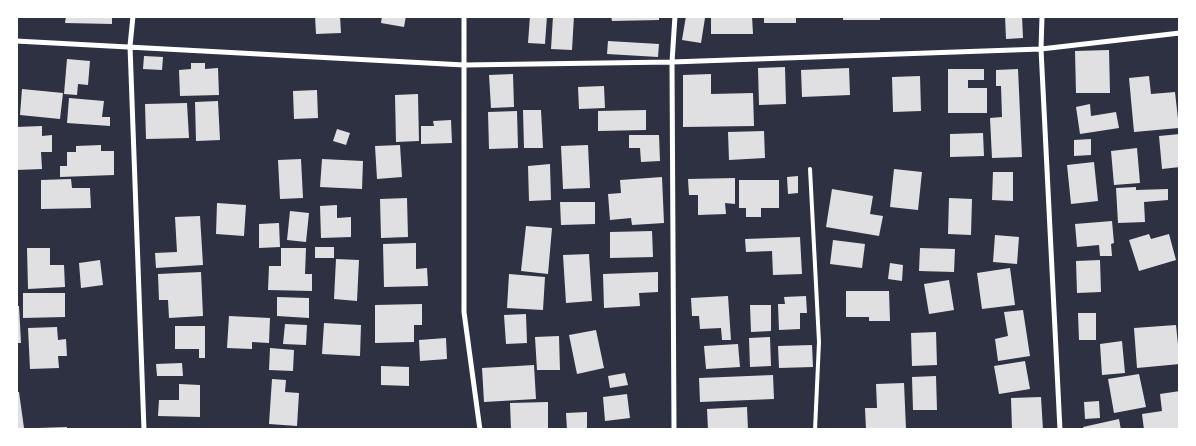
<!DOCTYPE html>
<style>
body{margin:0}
#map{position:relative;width:1196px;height:446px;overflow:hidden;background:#2d3142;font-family:Helvetica,sans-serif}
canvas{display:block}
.frame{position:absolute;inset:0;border:18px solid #fff;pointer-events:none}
</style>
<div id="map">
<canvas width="1196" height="446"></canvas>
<div class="frame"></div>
</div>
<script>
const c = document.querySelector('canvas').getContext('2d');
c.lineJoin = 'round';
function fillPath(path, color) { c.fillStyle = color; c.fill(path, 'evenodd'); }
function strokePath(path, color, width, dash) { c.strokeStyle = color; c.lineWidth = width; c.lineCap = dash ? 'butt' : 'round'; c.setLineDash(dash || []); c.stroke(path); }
const building = new Path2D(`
 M66,16H112V24L65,23Z
 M315,16H340L341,33L316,34Z
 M382,16H406L404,27L381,23Z
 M530,16H547L545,44L528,43Z
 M553,16H574L572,50L551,49Z
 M611,16H659V20L612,21Z
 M686,16L705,18L701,43L682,40Z
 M711,16H752L753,34H711Z
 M764,16H796V23H764Z
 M843,16H880V20H843Z
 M1005,16H1022L1023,38L1006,39Z
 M608,41L659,44L658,57L607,54Z
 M1109,50L1110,93H1076L1075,51Z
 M144,56L163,57L162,70L143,69Z
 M67,59L90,61L88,85L78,84L77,95L64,94Z
 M191,63H205V69L218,68L219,95L180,96L179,70L191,69Z
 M785,67L786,104L759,105L758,68Z
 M849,68L850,95L802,97L801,70Z
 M948,69H984V80H968V88H987V113H948Z
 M1018,69L1022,157L992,158L990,118L1002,117L1001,86H996V70Z
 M513,74L514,107L491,108L489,75Z
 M711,74V94L753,93L754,126L683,127V75Z
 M920,76L921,111L893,112L892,77Z
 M1149,76L1151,94L1175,92L1179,128L1134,132L1129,78Z
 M604,86L605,108L579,109L578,87Z
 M22,89L63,93L60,119L20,115Z
 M317,90L318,118L294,119L293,91Z
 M418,94L419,141L396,142L395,95Z
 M69,98L104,101L102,117H110V126L67,123Z
 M218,101L220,140L196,141L195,102Z
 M187,103L189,138L146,139L145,104Z
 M1090,104L1091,116L1116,112L1119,128L1080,134L1076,107Z
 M523,110H541L543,148H524Z
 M646,110V130L598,131V111Z
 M517,111L518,148L489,149L488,112Z
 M451,120L452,143L421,144V126H434L433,121Z
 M42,126V136L52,135V152H41L42,169L16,170V127Z
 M337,129L350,133L346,145L333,141Z
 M764,131L765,158L729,160L728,132Z
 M983,133L984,156L950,157V134Z
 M1180,134V167L1162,169L1159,136Z
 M629,135H659L660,161L641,162L640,148H629Z
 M1091,139V155L1074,156V140Z
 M101,145V151H114V175L60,177V166H67V152H76V146Z
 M400,145L402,177L377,179L375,146Z
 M588,145L590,188L563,189L561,146Z
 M1137,148L1140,183L1114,185L1111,151Z
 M301,159L303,198L280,199L278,160Z
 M322,159L363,161L362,189L320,187Z
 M1094,162L1098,201L1071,204L1067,165Z
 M550,164L551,200L529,201L528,166Z
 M894,169L922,172L918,210L890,207Z
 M993,172H1013V201L992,200Z
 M798,176V193L788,194L787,177Z
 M662,177L664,223L632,225L631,218L610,220L608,194L621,193L620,180Z
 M735,178V204L725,203L726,214L698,215V195H689L688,179Z
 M71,179L72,188H90L91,208L41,209V180Z
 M739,180H779V208H761V217H746V208H739Z
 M1136,187V190L1168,189V200L1144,202L1145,222L1118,223L1116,188Z
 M832,189L873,196L870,214L883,216L879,236L826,227Z
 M407,198L408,237L381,238L380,199Z
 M949,198L972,199L971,235L948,234Z
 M560,202H595V224L561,225Z
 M217,203L246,205L244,236L216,234Z
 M337,205V218L351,217V237L321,238L320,206Z
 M290,211L309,213L306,242L287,240Z
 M200,216L203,265L156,268L155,253L177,252L175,217Z
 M1112,221L1114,243L1111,244L1112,256H1100L1099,245L1077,247L1075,224Z
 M279,223L280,247L259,248V224Z
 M526,226L552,228L548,274L521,271Z
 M652,231L653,257L610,258V232Z
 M1149,234L1151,239L1169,234L1176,260L1139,271L1129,240Z
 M995,235L1019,237L1017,264L993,262Z
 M800,237L802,274L773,275L772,251L746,252L745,239Z
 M833,240L865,244L862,268L830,264Z
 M416,243V269L427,268L428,286L384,287L383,244Z
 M315,247H334V258H315Z
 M27,248H50V265H64L65,287L28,289Z
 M281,248H306L305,274H312V291L268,290L269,266H281Z
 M920,248L955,249L954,272L919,271Z
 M589,254L592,301L566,303L563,255Z
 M336,259L359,260L357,301L334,299Z
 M100,260L103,285L81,288L79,263Z
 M1100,260L1101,292L1077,293L1076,261Z
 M890,263L903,265L902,281L888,279Z
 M1010,268L1015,305L982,309L977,273Z
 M201,272L203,316L169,318L168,300H159L158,274Z
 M658,272V292L639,293L640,306L604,308L603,274Z
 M509,274L545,277L543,310L507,308Z
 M949,280L954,310L929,314L924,284Z
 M846,291H889L890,321H869V317H846Z
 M23,293H65V317L23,318Z
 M728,296L731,340H722L721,328L700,329L699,316H692L691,298Z
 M806,296L807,313H800V329L779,330L778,304H785L784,297Z
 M277,297L309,298V318L277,316Z
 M422,304V325H414V342L375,343V305Z
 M750,305H771V331L751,332Z
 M16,306H19L21,343H16Z
 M1023,310L1030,356L998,361L995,339L1008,336L1004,312Z
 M1078,313H1096V340H1079Z
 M526,314L527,343L506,344L504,315Z
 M229,316L270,318L269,343L252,342V349L227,348Z
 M324,323L361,325L360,356L322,354Z
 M285,324L307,325L306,345L283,344Z
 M1176,325L1180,364L1137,368L1134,328Z
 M175,326H205V358H199V349H175Z
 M57,327L58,340L66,339L67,356H58L59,368L30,369L28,328Z
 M596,330L604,368L577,374L569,335Z
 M936,332L937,365L912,366L911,333Z
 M559,336L560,370H537L535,337Z
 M770,337L771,366L750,367L749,338Z
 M446,338L447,359L420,361L419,340Z
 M1122,341L1125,373L1102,375L1100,344Z
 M738,344L740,367L706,369L704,346Z
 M812,345L813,367L779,368L778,346Z
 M270,348L294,350L293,371L269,370Z
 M1025,361L1030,389L999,394L994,366Z
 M182,363L183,376H157L156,364Z
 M534,365L536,399L484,402L482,368Z
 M381,366L409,367V386L381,385Z
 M625,373L628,385L610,388L608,376Z
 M1139,374L1146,407L1114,413L1108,379Z
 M773,375L774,399L700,402L699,378Z
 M936,376L937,410H913L912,377Z
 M272,379L286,380L285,392L299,393L297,426L269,424Z
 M904,383L906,429L866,430L865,408H877L876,384Z
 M179,384L200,385V417L158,416L159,400H179Z
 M1180,391V430H1144L1142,414L1162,411L1160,394Z
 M16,392H19L24,428L16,430Z
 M627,394L630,418L605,421L603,397Z
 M1041,397L1043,430H1012L1011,398Z
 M1099,401L1100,418L1085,419L1084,402Z
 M548,402V428L511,430L510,403Z
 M747,407L748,430H708L707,409Z
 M587,412V430H567L566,413Z
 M1119,419L1121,430H1084L1083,427Z
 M67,427V430H38V428Z`);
const service = new Path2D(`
 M810,169L819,342L815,430`);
const minor = new Path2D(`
 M133,16L130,46L144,430
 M464,16V312L480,430
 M1042,16L1041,49L1060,430
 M16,41L464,65L672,62L1041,49L1180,33
 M674,430L672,62L675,16`);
fillPath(building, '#e0e0e3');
strokePath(service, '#fff', 4);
strokePath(minor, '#fff', 5);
</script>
